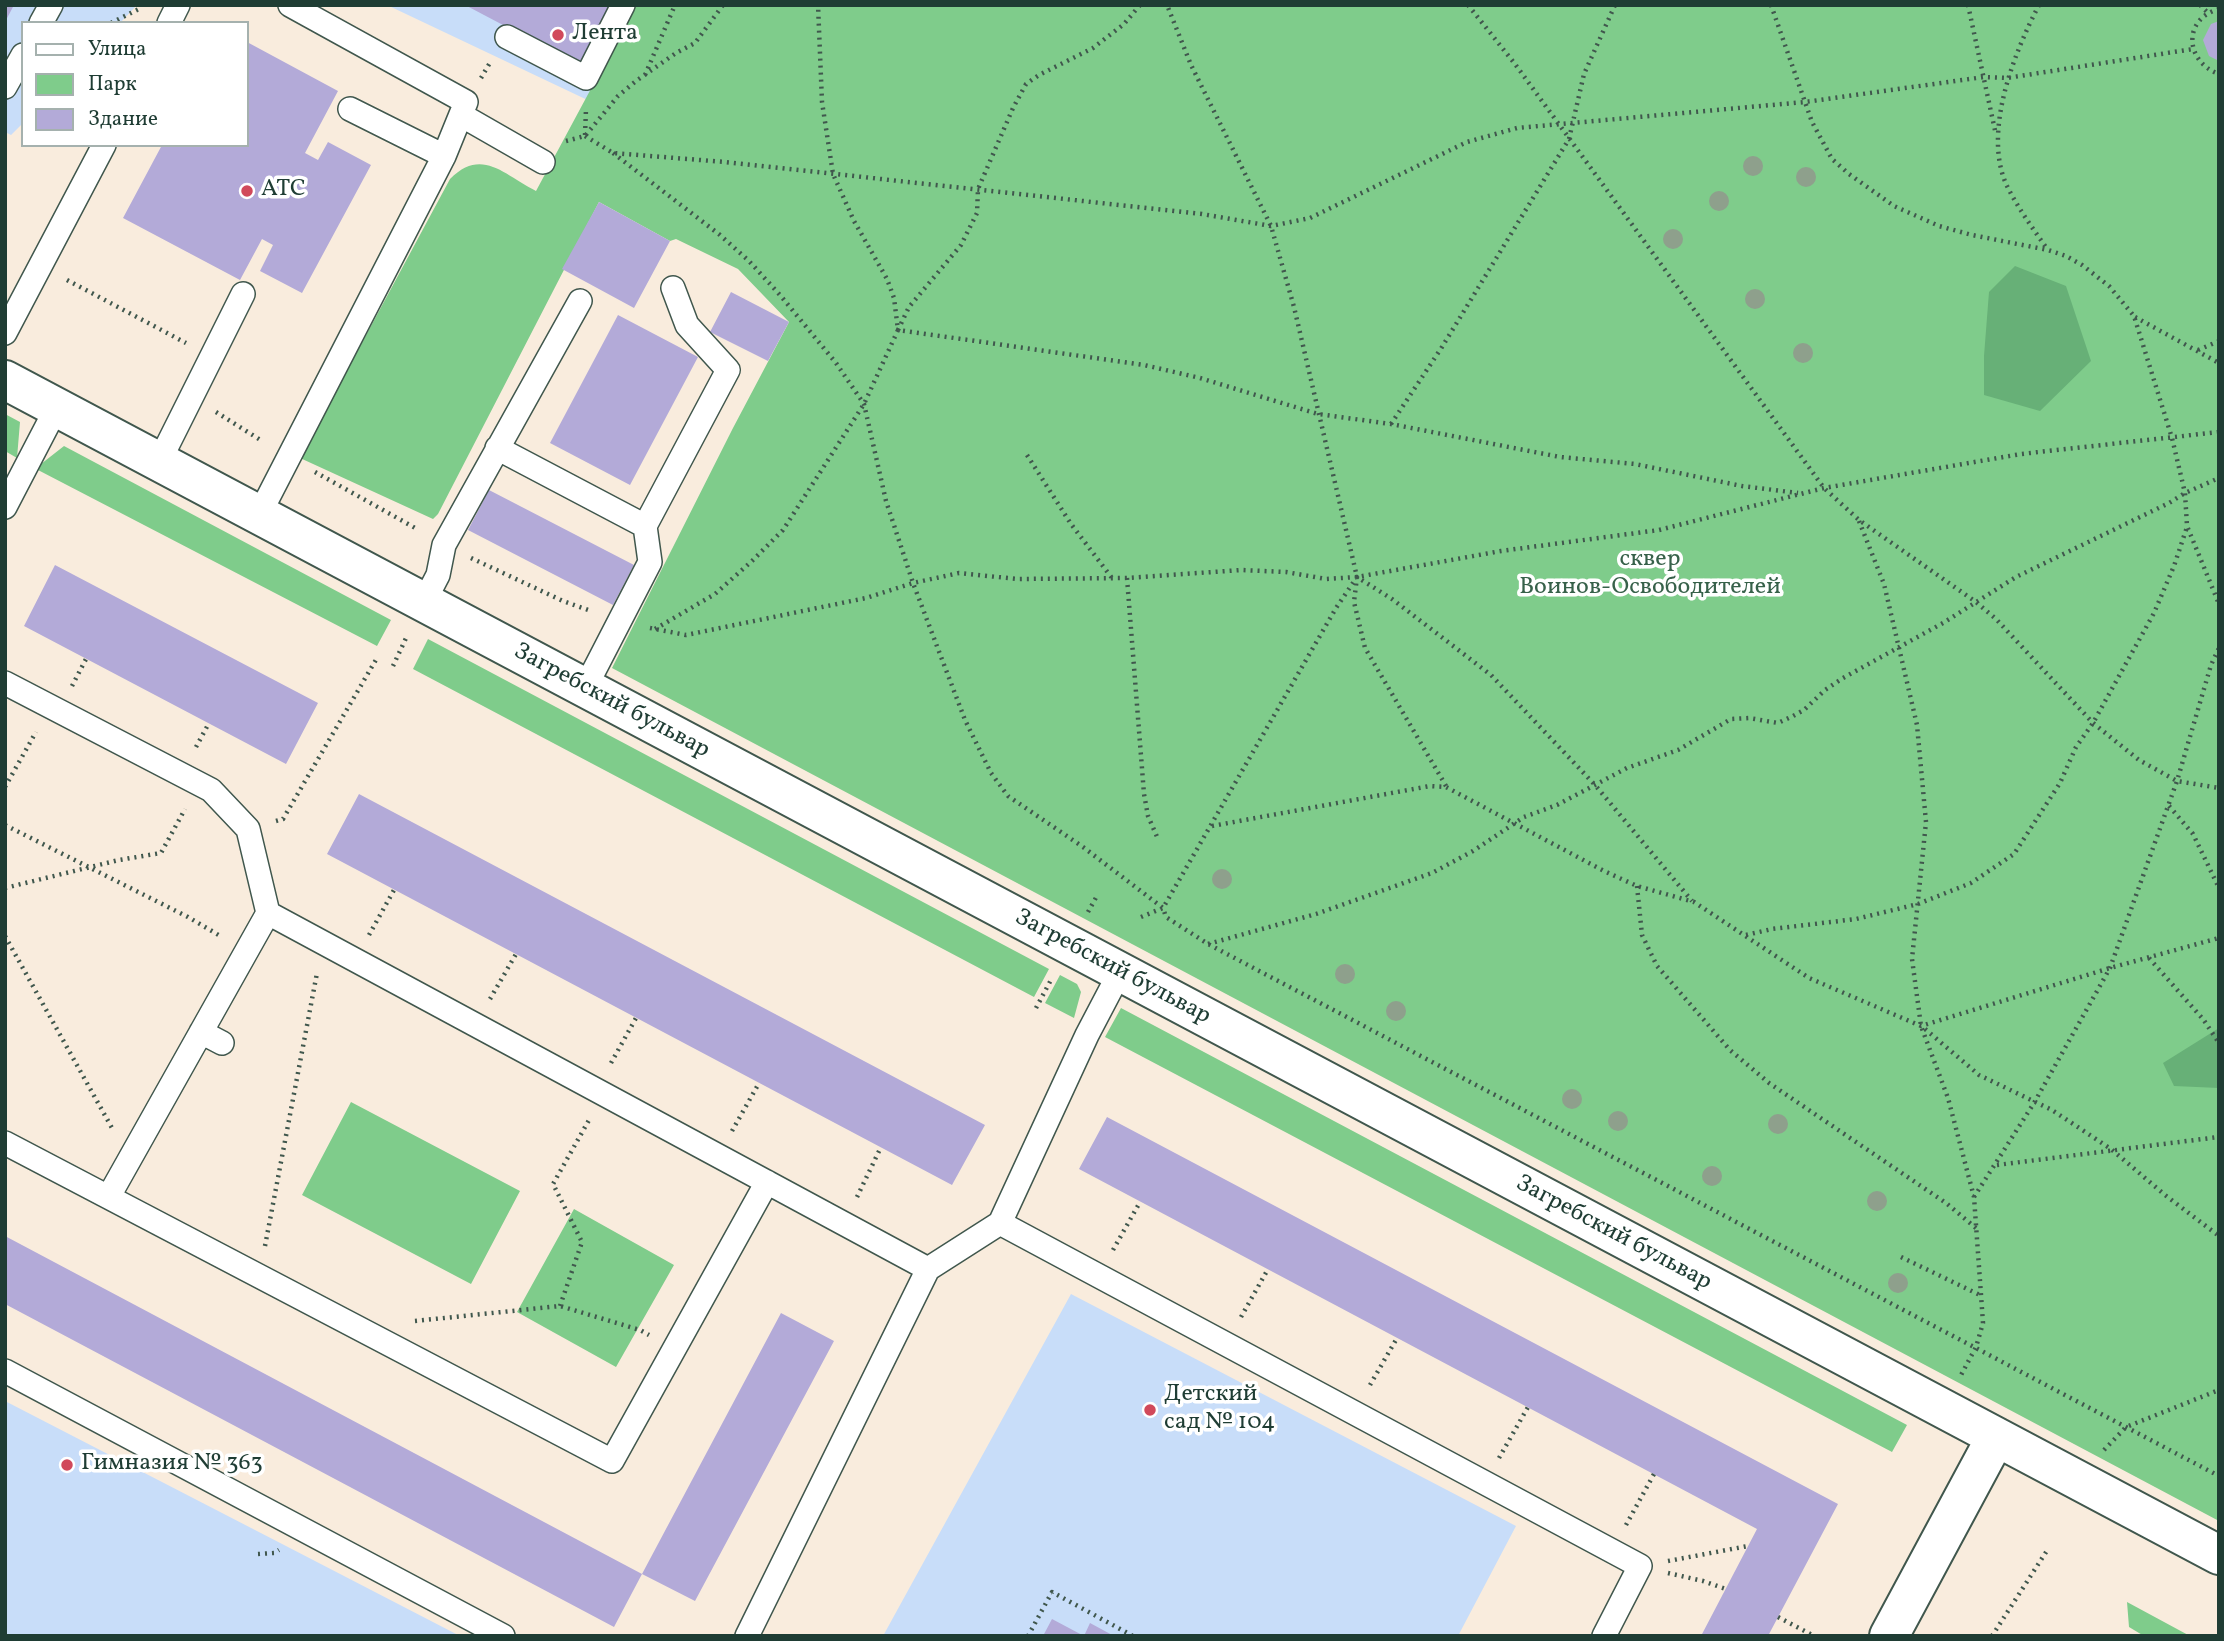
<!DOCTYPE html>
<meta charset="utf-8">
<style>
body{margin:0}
#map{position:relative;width:2224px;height:1641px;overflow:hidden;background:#f9ecdd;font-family:Vollkorn,serif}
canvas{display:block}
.frame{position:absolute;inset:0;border:7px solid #1f3d34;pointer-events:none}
.legend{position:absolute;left:21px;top:21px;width:228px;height:126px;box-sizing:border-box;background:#fff;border:2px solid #a5b1ae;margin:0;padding:9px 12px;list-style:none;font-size:21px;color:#1f3d34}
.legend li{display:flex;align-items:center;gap:14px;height:35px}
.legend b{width:35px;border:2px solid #a5b1ae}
</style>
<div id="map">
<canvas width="2224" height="1641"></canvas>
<div class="frame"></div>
<ul class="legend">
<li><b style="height:9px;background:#fff"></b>Улица</li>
<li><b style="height:19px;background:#7fcc8b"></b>Парк</li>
<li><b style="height:19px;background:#b3aad8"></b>Здание</li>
</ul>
</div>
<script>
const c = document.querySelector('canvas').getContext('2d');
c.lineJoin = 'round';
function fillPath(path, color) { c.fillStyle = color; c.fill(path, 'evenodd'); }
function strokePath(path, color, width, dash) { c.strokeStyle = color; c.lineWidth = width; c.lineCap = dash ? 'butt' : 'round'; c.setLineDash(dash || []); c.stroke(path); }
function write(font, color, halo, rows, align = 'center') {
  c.font = font + ' Vollkorn,serif'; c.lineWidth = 7; c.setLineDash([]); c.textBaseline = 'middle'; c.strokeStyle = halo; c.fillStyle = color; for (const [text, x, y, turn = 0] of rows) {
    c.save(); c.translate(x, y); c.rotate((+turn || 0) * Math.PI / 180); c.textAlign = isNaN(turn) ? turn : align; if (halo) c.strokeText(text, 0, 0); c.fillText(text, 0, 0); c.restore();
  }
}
const built = new Path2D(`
 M5,5H137L120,23H23V123L11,135L5,132Z
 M387,5H650L598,105Z
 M1071,1294L1516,1526L1458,1636H883Z
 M5,1401L286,1546L460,1636H5Z`);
const green = new Path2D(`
 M636,5H2219V1521L612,668L733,428L789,322L738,269L676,239L670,241L599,202L438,514L433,519L300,458L450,179C482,147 504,175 536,191Z
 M5,414L20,422L17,458L5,451Z
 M64,446L391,620L377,646L38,470L41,464Z
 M428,639L1049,969L1034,997L413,669Z
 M1060,975L1077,984L1081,992L1074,1018L1045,1003Z
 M1121,1008L1907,1425L1892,1452L1105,1037Z
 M351,1102L520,1191L471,1284L302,1195Z
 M574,1209L674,1265L616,1367L517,1312Z
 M2127,1602L2190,1636H2144L2129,1627Z`);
const forest = new Path2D(`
 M2015,266L2066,286L2091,361L2040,411L1984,395V356L1989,292Z
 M2219,1028V1088L2174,1086L2163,1063Z`);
const building = new Path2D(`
 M5,5H14L5,22Z
 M465,5H611L579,65Z
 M2219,21V61L2209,56L2203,40L2211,24Z
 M247,42L338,91L305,153L318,160L328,142L371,165L302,293L260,271L273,245L262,239L240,280L123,218L162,145H247Z
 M599,202L670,241L634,308L562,269Z
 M731,292L789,322L768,361L710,332Z
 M618,315L698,357L630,485L550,443Z
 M489,490L634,565L613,605L468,530Z
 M55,565L318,703L286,764L24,626Z
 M359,794L985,1125L952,1185L327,854Z
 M1107,1117L1838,1504L1768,1636H1701L1757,1529L1079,1169Z
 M5,1236L642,1574L781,1313L834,1341L695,1601L642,1574L614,1627L5,1304Z
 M1052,1619L1084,1636L1090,1623L1114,1636H1043Z`);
const path = new Path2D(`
 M1140,5L1124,24L1093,48L1039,75L1026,84L1013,108L978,189L977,213L961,245L909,307L898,330L1144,365L1200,378L1318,414L1391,424L1560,457L1635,464L1742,486L1798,493
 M1468,5L1515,64L1824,488L1859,520L1976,602L1996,619L2093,723L2139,760L2177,781L2219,788
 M1771,5L1812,122L1832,159L1849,174L1894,206L1939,226L1972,235L2048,250L2066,256L2082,265L2109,286L2134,316L2172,438L2185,493L2187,526L2219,604
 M1968,5L1996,135
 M2039,5C2014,53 1982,133 2007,186C2018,208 2033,229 2048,250
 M2200,5L2208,13
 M2219,9C2182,19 2185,62 2219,74
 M111,23L141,8
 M645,75L675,5
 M481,78L491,61
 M585,135L586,109
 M585,136L613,153L725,162L1202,214L1271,226L1310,218L1467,142L1517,128L1805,102L1984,77L2007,78L2193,49
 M566,141L585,136L618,96L636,81L676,53L695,43L723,5
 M613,153L720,235L749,261L780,295L836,363L864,404L886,501L913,583L965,720L991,773L1008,796L1083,847L1163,908L1166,917L1208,944L2219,1476
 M67,280L186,343
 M2135,317L2219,363
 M2198,350L2219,341
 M216,412L262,441
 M1391,424L1442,347L1569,139L1584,74L1615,5
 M1027,455L1071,524L1112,578
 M315,472L417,529
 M1859,521L1884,584L1917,725L1926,822L1912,959L1921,1026L1948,1098L1974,1197L1983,1323L1976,1347L1960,1377
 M471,558L563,601L591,611
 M1127,578L1144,794L1148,816L1158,839
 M650,628L686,635L866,598L913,583L959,573L1017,579L1127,578L1241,570L1286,572L1326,579L1357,577L1501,551L1659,530L1824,488L2021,454L2219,432
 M655,629L715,594L752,561L783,530L864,404L898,330L894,298L887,279L854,221L833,174L822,102L818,5
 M393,666L407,636
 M72,686L86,659
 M196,747L209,723
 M1446,786L1365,648L1354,602L1357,577L1392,599L1491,675L1595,785L1692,901
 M5,787L36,732
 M2169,806L2193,834L2219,888
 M276,821L283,819L377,658
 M5,825L188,917L222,937
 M1212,826L1430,786L1446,787L1604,871L1637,886L1694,902L1809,978L1921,1026L2110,968L2219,938
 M1637,886L1642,935L1657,966L1730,1050L1769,1083L1946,1203L1977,1229
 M5,888L119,860L161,853L185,809
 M1088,912L1098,894
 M1141,917L1163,908L1336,608L1357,577L1294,307L1271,226L1191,65L1167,5
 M369,935L394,890
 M1746,935L1772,929L1856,919L1918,904L1971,883L2014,854L2060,783L2076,747L2093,723L2154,613L2174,566L2187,527
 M5,936L112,1128
 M1208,944L1316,914L1432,873L1473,851L1524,817L1557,805L1627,768L1678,750L1731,719L1749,718L1778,723L1793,716L1804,710L1825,690L1843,678L1943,623L2016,577L2169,503L2185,493L2219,478
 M2149,958L2203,1019L2219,1043
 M490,999L516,954
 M1036,1008L1052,978
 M1925,1029L1979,1075L2052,1110L2111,1149L2165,1195L2219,1236
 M611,1063L636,1018
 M732,1131L759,1083
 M1997,1165L2219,1137
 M857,1197L881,1147
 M1974,1197L2034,1103L2110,968L2177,781L2211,665L2219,648
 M265,1246L317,973
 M1113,1250L1140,1202
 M1901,1257L1982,1296
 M560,1306L582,1242L553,1184L589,1120
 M1241,1317L1268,1269
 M415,1321L560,1306L640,1330L649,1335
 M1370,1385L1397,1338
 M2104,1450L2126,1427L2219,1390
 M1499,1458L1528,1407
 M1626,1525L1654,1474
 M258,1554L274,1553L279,1550
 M1668,1561L1748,1546
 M1668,1573L1703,1581L1726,1589
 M1778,1617L1814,1636
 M1028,1636L1052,1592L1133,1636
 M1992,1636L2048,1549`);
const lane = new Path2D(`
 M41,23L51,5
 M169,23L178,5
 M507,37L586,78L623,5
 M5,87L23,55
 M350,109L444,156
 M461,115L543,162
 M5,333L104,145
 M497,448L645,526
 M159,462L243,294
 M5,507L57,407
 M259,515L444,156L466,102L290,5
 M424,602L438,575L444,545L580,301
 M5,683L211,790L248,829L268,913L109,1196
 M585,688L650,562L645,526L728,370L687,325L673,288
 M268,913L928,1269
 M201,1032L222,1043
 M5,1143L612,1461L767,1182
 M1000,1223L1640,1566L1604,1636
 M5,1371L503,1636
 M747,1636L928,1269L1000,1223L1087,1035L1120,972`);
const street = new Path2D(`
 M5,380L2219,1555
 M1889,1636L1996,1437`);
const trees = [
 [1753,166],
 [1806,177],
 [1719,201],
 [1673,239],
 [1755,299],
 [1803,353],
 [1222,879],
 [1345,974],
 [1396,1011],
 [1572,1099],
 [1618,1121],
 [1778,1124],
 [1712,1176],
 [1877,1201],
 [1898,1283]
];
const markers = [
 [558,35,7,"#d1495b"],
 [247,191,7,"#d1495b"],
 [1150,1410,7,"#d1495b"],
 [67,1465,7,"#d1495b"]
];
const poiNames = [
 ["Лента",572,35],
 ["АТС",261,191],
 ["Детский",1164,1396],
 ["сад № 104",1164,1424],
 ["Гимназия № 363",81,1465]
];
const parkNames = [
 ["сквер",1650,561],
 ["Воинов-Освободителей",1650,589]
];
const streetNames = [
 ["Загребский бульвар",611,702,28],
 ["Загребский бульвар",1112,968,28],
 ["Загребский бульвар",1613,1234,28]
];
fillPath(built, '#c8ddf9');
fillPath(green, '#7fcc8b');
fillPath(forest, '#67b077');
fillPath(building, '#b3aad8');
strokePath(lane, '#40574d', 26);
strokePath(street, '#40574d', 42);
strokePath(path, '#40574d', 4.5, [2, 5]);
strokePath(lane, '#fff', 23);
strokePath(street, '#fff', 38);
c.fillStyle = '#8ea08c';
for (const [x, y] of trees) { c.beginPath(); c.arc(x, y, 10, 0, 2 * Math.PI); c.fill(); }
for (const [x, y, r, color] of markers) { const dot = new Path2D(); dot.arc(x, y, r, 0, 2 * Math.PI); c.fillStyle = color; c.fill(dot); strokePath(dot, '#fff', 2.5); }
write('24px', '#1f3d34', '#fff', poiNames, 'left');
write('24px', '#37614a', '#fff', parkNames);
write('24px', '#1f3d34', '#fff', streetNames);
</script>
